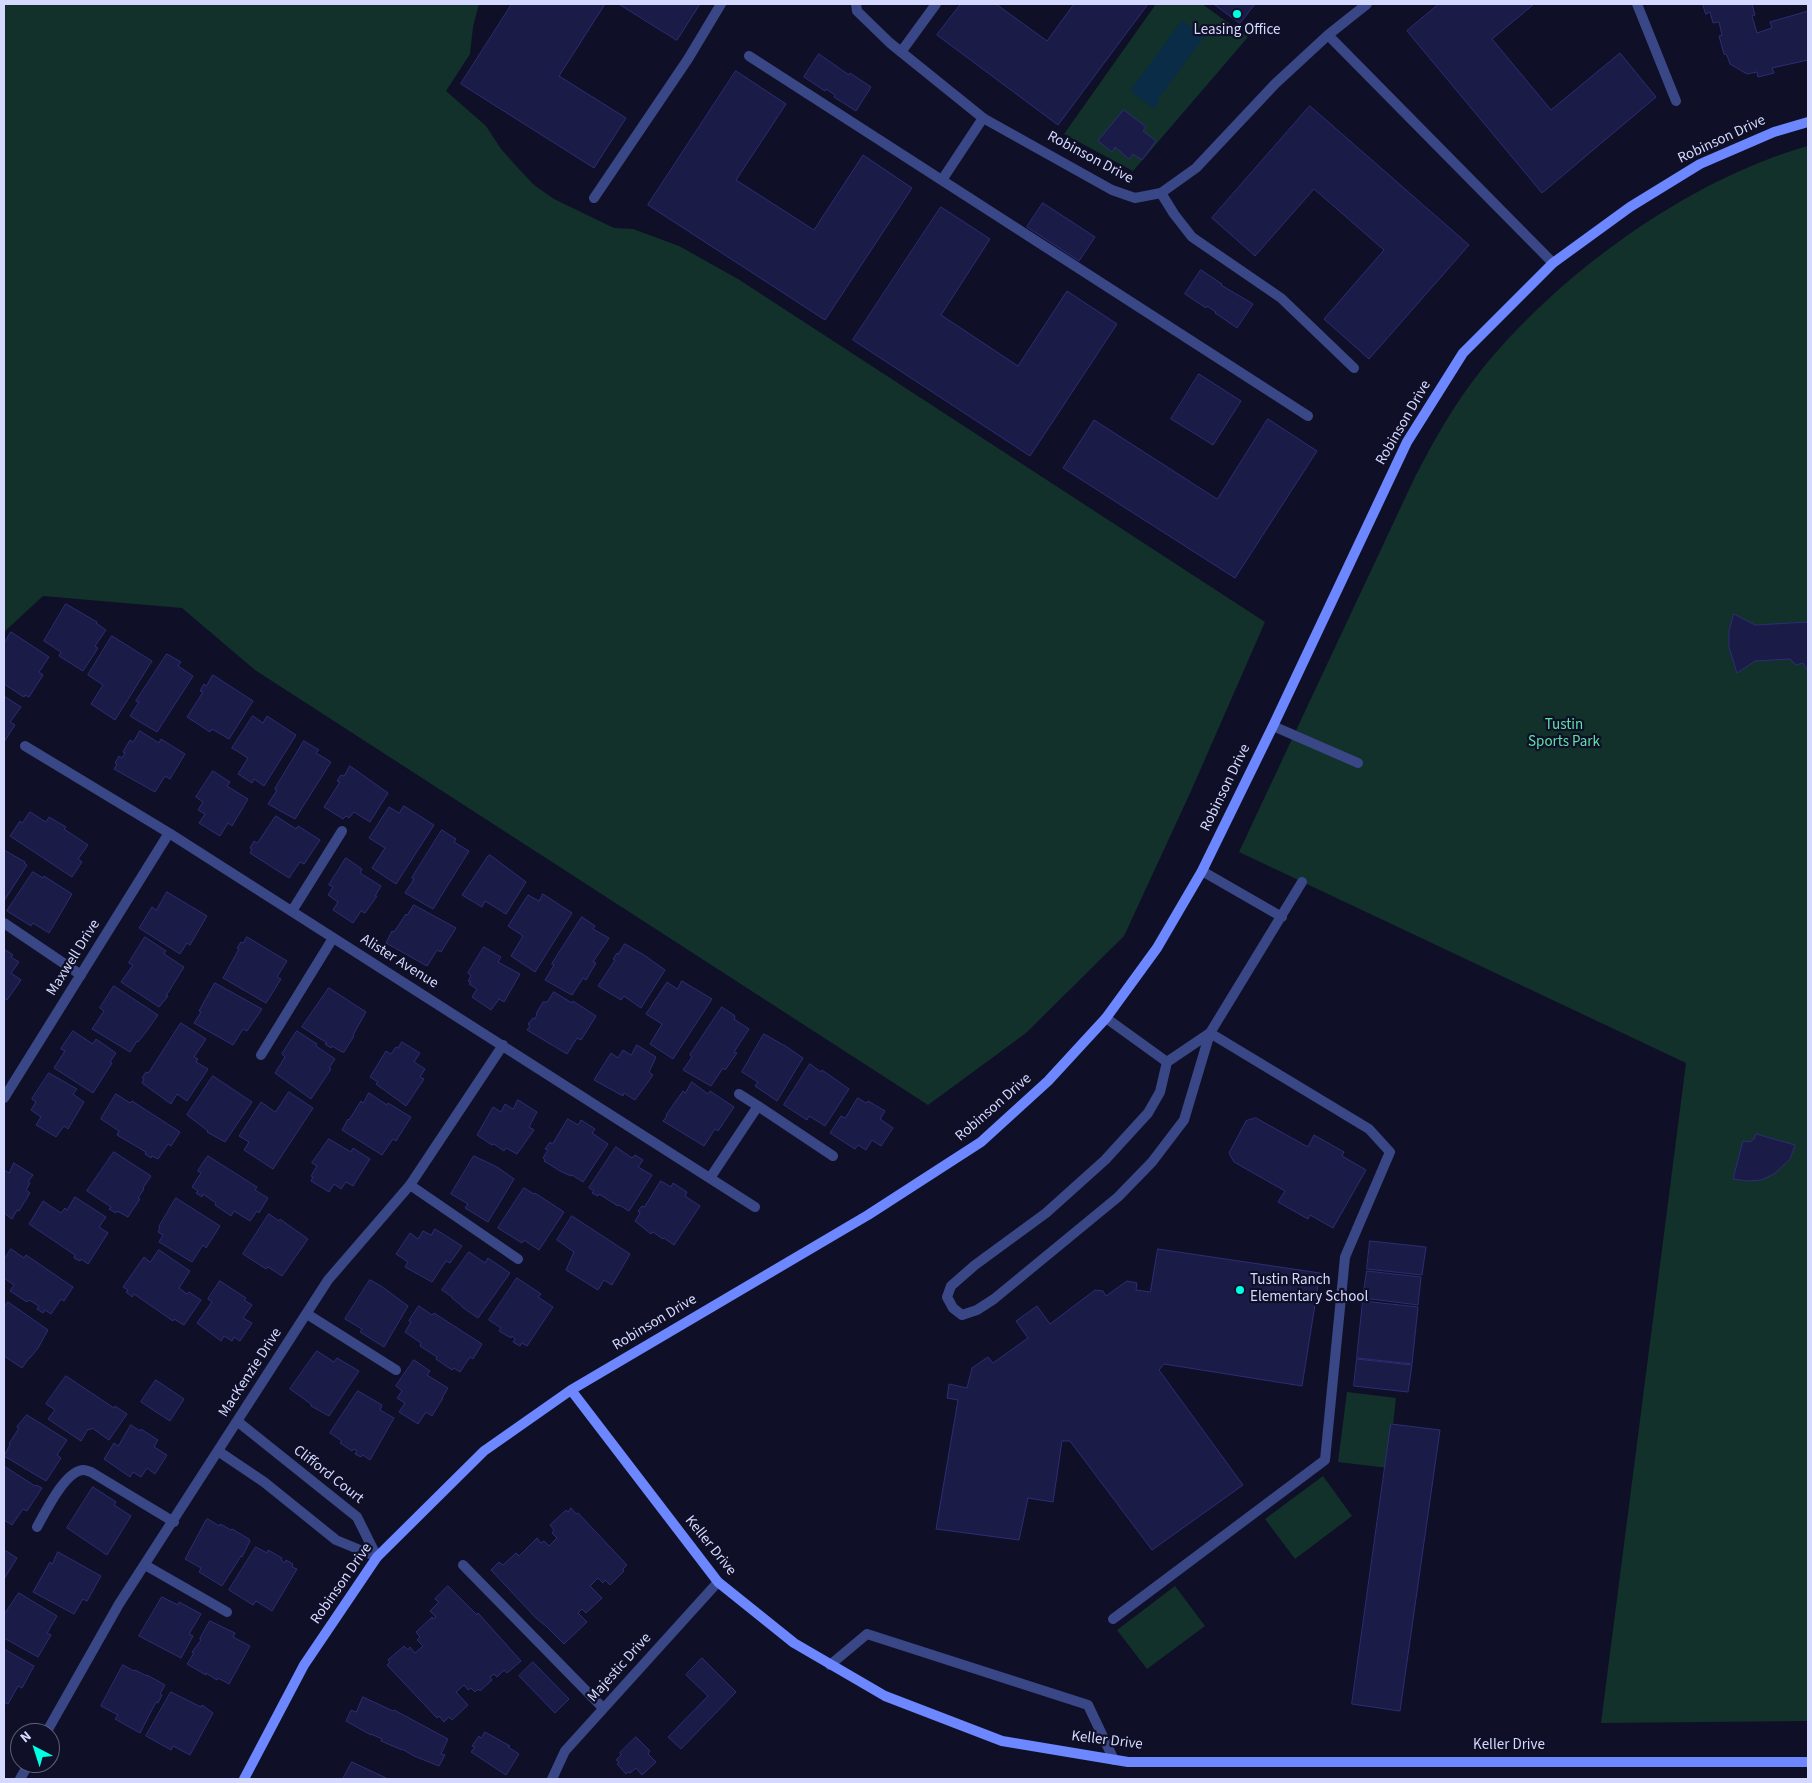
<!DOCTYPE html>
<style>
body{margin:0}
#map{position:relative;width:1812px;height:1783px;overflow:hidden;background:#0f1027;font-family:"Source Sans 3",sans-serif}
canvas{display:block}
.frame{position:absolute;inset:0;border:5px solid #d5d9ff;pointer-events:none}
.north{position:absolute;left:10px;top:1723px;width:50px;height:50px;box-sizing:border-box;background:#0f1027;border:1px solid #5e607d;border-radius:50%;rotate:320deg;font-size:14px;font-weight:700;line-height:20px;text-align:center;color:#d5d9ff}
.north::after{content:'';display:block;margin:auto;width:18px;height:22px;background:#01ffe4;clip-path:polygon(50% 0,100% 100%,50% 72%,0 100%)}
</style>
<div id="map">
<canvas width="1812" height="1783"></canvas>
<div class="frame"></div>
<div class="north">N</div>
</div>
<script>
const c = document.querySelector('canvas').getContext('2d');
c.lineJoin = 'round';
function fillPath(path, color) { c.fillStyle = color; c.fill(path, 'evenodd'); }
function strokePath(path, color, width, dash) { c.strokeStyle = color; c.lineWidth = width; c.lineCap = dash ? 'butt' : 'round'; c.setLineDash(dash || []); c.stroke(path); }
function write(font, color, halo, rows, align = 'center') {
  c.font = font + ' "Source Sans 3",sans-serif'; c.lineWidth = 4.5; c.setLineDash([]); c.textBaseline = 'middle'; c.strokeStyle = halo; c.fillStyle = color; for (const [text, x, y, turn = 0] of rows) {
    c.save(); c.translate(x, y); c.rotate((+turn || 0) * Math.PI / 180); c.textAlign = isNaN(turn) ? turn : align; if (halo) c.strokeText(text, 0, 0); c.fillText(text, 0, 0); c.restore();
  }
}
const green = new Path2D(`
 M4,4H479L473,27L470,54L446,91L486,126L501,149L518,168L534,185L554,199L614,228L633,229L679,246L738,279L1265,622L1191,791L1124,936L1026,1033L928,1105L255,670L182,608L43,596L4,632Z
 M1156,4H1202L1248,37L1133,171L1064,134Z
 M1808,146V1721L1601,1723L1686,1063L1239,852L1414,479C1433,442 1453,406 1479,373C1557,275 1687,180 1808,146Z
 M1347,1392L1396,1398L1388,1468L1338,1462Z
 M1323,1476L1352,1516L1295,1559L1265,1519Z
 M1175,1586L1205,1626L1147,1669L1117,1630Z`);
const water = new Path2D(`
 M1182,20L1204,37L1157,101L1159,102L1154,109L1130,91Z`);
const building = new Path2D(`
 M512,4H605L559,76L626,118L594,168L461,84Z
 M619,4H700L677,40Z
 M961,4H996L1047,41L1074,4H1148L1058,125L937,35Z
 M1214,4H1255L1240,23Z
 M1439,4H1534L1492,39L1551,110L1620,53L1656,97L1542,193L1407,31Z
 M1703,4H1752L1755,15L1752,16L1757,33L1772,28L1770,22L1808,11V60L1772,68L1774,73L1758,77L1757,72L1747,74L1730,64L1727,55L1724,54L1719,36L1722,35L1719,22L1713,23L1710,12L1706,14Z
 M819,54L849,75L850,73L871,87L856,111L834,97L835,95L826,89L825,91L804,77Z
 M736,71L786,104L736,180L814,230L863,155L912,188L825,320L648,205Z
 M1310,106L1469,245L1369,359L1324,319L1384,250L1314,189L1255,256L1212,218Z
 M1124,110L1146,127L1143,131L1156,141L1142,160L1133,154L1129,159L1115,147L1112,152L1098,141Z
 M1043,203L1095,237L1079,261L1027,227Z
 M941,207L990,239L941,315L1018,366L1067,291L1117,324L1030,456L853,340Z
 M1201,270L1222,284L1221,285L1253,304L1237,328L1215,313L1216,312L1207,306L1206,308L1185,294Z
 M1199,374L1241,401L1213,445L1171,419Z
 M1268,419L1317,451L1235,578L1063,468L1094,420L1217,499Z
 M66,604L97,622L96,623L106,630L95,646L98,648L83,671L59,656L61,652L44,641Z
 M1734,614L1755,625L1808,622V671L1803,663L1796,665L1790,659L1755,661L1737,673L1729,647V631Z
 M11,632L49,657L39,672L43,675L29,697L25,695L24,697L4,684V644Z
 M112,636L152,661L115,720L91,704L103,685L88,675Z
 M167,654L181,662L178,666L193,676L157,732L130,716L139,702L136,701Z
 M213,675L253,701L229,739L212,729L210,732L187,717L203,692L200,691L204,684L206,686Z
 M4,696L21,707L10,722L15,725L4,742Z
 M253,716L263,723L267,716L296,735L264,786L254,779L252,783L238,774L248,758L232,748Z
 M140,731L159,743L161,739L185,754L170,779L165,776L155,792L114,769L117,764L115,763L119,756L122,758L125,753L123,752L130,740L133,742Z
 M304,741L319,750L316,753L331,762L295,819L268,804L277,790L275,789Z
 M350,766L388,793L370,822L354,812L349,818L346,816L343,819L324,807L340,782L337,781L341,775L344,776Z
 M213,771L230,782L227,786L248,799L232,826L228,823L220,836L199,823L205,814L198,810L203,802L196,797Z
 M404,806L434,825L396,884L372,868L385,848L369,838L389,807L399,813Z
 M30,812L46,822L49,817L66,827L64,829L88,845L78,859L82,862L72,877L10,836L20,821L22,823Z
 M276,816L296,829L298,826L320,840L304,864L300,862L289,878L250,853L252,849L250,848L254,841L257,843Z
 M442,830L456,839L454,842L469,851L433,909L405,893L414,879L412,878Z
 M4,850L25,862L24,863L27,865L4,901Z
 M490,855L526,882L506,914L485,901L482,907L462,895L488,856Z
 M346,858L362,869L360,873L381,886L375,896H377L365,913L361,911L353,923L333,910L338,902L328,895L333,887L329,885Z
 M33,872L43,878L44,876L72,894L49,933L33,923L31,926L7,911Z
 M167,892L207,916L190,945L187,943L180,954L139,928L152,907L156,910Z
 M543,894L572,913L535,972L511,956L523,936L508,926L528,895L539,901Z
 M414,905L456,928L441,952L437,950L427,966L386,943L392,931L394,932L406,914L407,915Z
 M582,917L595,926L593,929L609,938L593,962L596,963L586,980L583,978L572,995L545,980L554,965L552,964Z
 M145,937L166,951L164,954L184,967L166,996H168L159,1007L121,982L133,965L129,963Z
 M247,937L287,961L277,977L281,979L266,1003L223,978L239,949L237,948L241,942L243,943Z
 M625,944L644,955L665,970L641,1008L624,996L621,1000L598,986L615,960L613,959L617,953L618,954Z
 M484,947L501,957L498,962L520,974L504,1002L499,999L491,1010L472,997L477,989L469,984L471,982L468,981L471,976L468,973Z
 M4,949L13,955L11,957L19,962L11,973L21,980L7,1000L4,998Z
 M682,981L712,999L673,1059L650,1044L662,1024L646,1014L667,982L677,989Z
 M215,983L262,1009L247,1031L243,1029L233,1045L194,1023L201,1012L199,1011L205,1000Z
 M114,986L158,1015L146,1032L138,1042L137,1041L130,1052L92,1029L104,1011L100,1008Z
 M329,988L366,1012L353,1035L354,1036L344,1052H342L332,1046L331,1048L325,1044L327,1043L302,1027Z
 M554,992L572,1003L573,1001L596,1016L581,1040L577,1038L567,1054L527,1030L530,1026L528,1024L533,1018L535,1019L537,1014H536L543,1002H547Z
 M722,1007L735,1016L734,1019L749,1029L734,1052L737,1053L725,1070L723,1068L711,1086L683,1070L692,1057L690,1055Z
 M181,1023L206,1039L194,1057L198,1059L196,1062L208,1069L187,1101L177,1094L171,1104L142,1083L144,1079L142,1078L146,1072L148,1073Z
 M73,1031L93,1044L96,1039L116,1053L110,1062L112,1063L93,1093L54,1068L65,1051L61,1049Z
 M297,1031L317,1044L316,1046L335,1059L329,1068L331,1069L311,1099L275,1073L285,1057L282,1054Z
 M764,1034L787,1047L803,1058L777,1101L755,1086L758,1082L742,1072Z
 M402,1042L420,1053L414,1062L425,1069L420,1077L424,1079L406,1106L376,1084L378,1082L370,1077L386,1051L391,1054L396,1047L398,1048Z
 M637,1045L656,1057L649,1072L653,1075L635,1100L624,1093L623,1096L594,1080L611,1053L618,1058L623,1050L631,1055Z
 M810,1064L821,1072L822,1070L849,1089L825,1126L809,1116L807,1120L784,1105Z
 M49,1073L77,1089L73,1094L84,1102L68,1129L64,1126L56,1137L36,1125L41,1117L31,1110L36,1102L32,1099Z
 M213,1076L252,1102L225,1142L207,1132L208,1131L187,1115Z
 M692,1082L708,1094L710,1091L734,1107L718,1131L715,1129L704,1146L663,1121L667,1116L666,1115L683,1091L685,1093Z
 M289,1092L313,1108L273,1169L244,1150L249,1142L239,1136L261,1102L275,1112Z
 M369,1093L387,1105L388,1103L411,1117L396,1141L393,1139L382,1155L342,1130L348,1119L349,1120L361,1101L363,1103Z
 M116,1094L130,1103L132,1101L180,1132L171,1146L168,1144L158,1159L152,1156L151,1158L145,1154L146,1152L117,1135L119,1131L101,1119Z
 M858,1098L866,1103L868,1101L885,1111L880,1119L893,1128L881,1146L872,1140L866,1150L858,1145L855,1149L830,1133L841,1116L845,1118Z
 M518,1100L537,1112L529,1127L534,1130L517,1154L506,1148L504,1151L494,1144L492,1145L477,1135L493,1107L501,1112L505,1104L513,1109Z
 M1256,1118L1308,1147L1314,1135L1344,1152L1342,1156L1366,1170L1333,1228L1310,1215L1308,1219L1278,1202L1285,1191L1234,1162L1229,1153L1246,1121Z
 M568,1119L578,1125L581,1120L595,1129L592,1133L608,1144L583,1182L572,1175L571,1176L560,1171L544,1161L545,1160L543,1158L548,1150L545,1149L550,1142L552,1144Z
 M1756,1134L1795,1145L1790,1159L1774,1174L1761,1180L1747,1181L1733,1179L1743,1141L1750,1142L1754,1139Z
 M329,1139L351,1152L353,1148L370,1159L353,1186L346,1182L341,1189L334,1184L329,1192L311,1181L313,1177L311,1176L317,1166L312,1163Z
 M616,1147L632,1158L635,1155L643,1160L638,1167L652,1175L629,1211L619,1205L618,1206L599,1194L598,1196L592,1193L594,1191L589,1188Z
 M114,1152L151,1176L143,1188L144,1189L138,1198L140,1199L128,1217L117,1211L116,1213L109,1209L111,1207L87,1191Z
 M208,1156L257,1187L255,1190L268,1198L259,1213L257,1211L250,1221L234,1211L231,1216L215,1205L216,1203L203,1194L202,1197L196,1193L198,1191L192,1187L201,1173L198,1171Z
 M474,1156L497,1167L514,1179L488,1222L465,1208L468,1204L451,1194Z
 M14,1163L33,1175L28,1182L30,1183L26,1190L30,1193L19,1211L17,1210L12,1219L4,1213V1170L9,1173Z
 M661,1181L671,1187L673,1183L687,1192L685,1196L700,1206L674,1245L664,1238L663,1239L653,1232L651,1234L635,1221L640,1213L638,1211L642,1206L644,1207Z
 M524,1188L534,1194L535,1193L564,1212L539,1250L524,1240L522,1243L498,1228Z
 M75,1197L106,1217L99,1227L108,1233L88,1264L81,1259L80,1261L74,1258L75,1255L29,1224L43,1201L61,1213L65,1208L67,1210Z
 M176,1198L220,1226L206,1248L203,1245L192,1262L159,1242L163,1235L158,1232L160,1228L159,1227Z
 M269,1214L279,1221L280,1219L308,1239L282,1276L268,1267L266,1269L243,1254Z
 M572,1216L630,1254L612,1285L604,1280L598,1290L566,1270L574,1252L557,1240Z
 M435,1229L462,1246L450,1263L446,1261L432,1282L405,1267L408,1262L396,1254L410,1233L418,1239L423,1231L431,1235Z
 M1370,1241L1426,1247L1422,1275L1367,1269Z
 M11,1249L24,1258L26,1255L73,1287L64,1301L61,1299L51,1314L45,1310L43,1313L37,1309L39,1306L29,1300L27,1302L10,1291L14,1285L4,1278V1260Z
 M1158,1249L1320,1273L1302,1386L1164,1364L1159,1370L1243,1485L1152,1550L1070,1441H1062L1053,1502L1028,1498L1019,1540L936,1529L958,1400L947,1398L949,1384L967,1388L972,1368L988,1357L993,1363L1028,1338L1016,1321L1037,1306L1050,1324L1095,1290L1103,1291L1106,1296L1127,1281L1137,1283L1136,1290L1150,1292Z
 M159,1250L190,1271L179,1288L187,1294L189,1292L201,1300L184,1325L174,1319L173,1321L134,1294L132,1297L126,1292L128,1290L123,1287L144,1257L150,1262Z
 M469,1252L485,1263L488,1258L510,1273L478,1318L462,1307V1306L452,1298V1297L442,1290Z
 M1367,1271L1421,1277L1418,1305L1363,1298Z
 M517,1278L541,1294L538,1297L553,1307L527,1346L522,1343L520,1346L513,1342L515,1339L512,1336L511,1338L499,1331L501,1328L489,1320Z
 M370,1280L381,1286L408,1306L384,1347L360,1332L362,1329L345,1319Z
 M220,1281L246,1298L244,1300L252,1305L243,1318L252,1323L240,1341L234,1337L232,1341L224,1336L221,1341L197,1323L212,1302L208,1299Z
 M1363,1301L1418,1307L1412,1364L1357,1358Z
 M8,1302L48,1330L38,1348L30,1358H29L22,1368L4,1356V1308Z
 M419,1306L432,1315L434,1313L482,1344L473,1359L470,1357L460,1372L454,1368L452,1370L436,1359L437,1357L420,1346L421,1343L405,1332L411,1322L409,1321Z
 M317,1351L334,1362L337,1358L359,1371L329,1416L311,1406V1404L290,1389Z
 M1357,1359L1412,1365L1408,1392L1354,1386Z
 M414,1360L430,1371L427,1375L448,1388L442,1398H443L432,1416L426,1412L418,1424L399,1412L405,1403L397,1398L402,1391L396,1386Z
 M66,1376L114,1408L115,1406L127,1414L109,1440L92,1428L90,1430L88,1429L81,1441L48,1419L55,1410L46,1404Z
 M156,1380L184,1399L170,1421L141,1402Z
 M358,1391L382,1405L380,1410L394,1418L370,1460L363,1455L361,1457L355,1454L357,1451L354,1449L352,1451L340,1443L342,1441L330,1433Z
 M27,1415L67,1440L57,1455L61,1458L46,1481L4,1456L10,1445L9,1444L19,1428L17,1427Z
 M1391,1424L1440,1430L1400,1711L1352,1704Z
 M131,1425L140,1431L141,1429L158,1440L154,1447L167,1455L155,1474L147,1468L141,1477L133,1472L130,1477L104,1459L114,1443L118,1446Z
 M4,1466L35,1486L36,1485L42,1488L27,1511L23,1509L12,1525L4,1520Z
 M93,1487L116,1502L114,1505L131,1516L107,1555L67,1528Z
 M571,1508L576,1514L578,1513L627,1565L623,1569L624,1571L610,1585L605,1580L603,1583L598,1578L590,1586L602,1598L586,1613L582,1609L578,1613L587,1622L564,1644L547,1627L536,1618L491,1570L499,1562L503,1565L516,1553L519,1556L537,1538L541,1543L544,1541L549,1546L557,1538L552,1533L554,1530L550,1525L566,1510L568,1512Z
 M208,1519L219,1526L220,1524L231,1530L232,1529L249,1539L250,1541L242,1557L241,1556L222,1586L199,1572L201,1568L185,1559L206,1520Z
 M256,1547L267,1553L268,1550L282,1558L281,1560L285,1563L286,1560L293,1564L292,1567L297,1569L272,1611L256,1601L253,1605L229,1590Z
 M6,1551L17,1558L4,1579V1552Z
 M58,1552L101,1576L87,1601L83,1599L74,1614L33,1592L50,1562L52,1564Z
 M448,1586L477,1615L478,1613L521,1661L507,1673L504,1670L497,1677L494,1674L490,1677L492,1680L480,1691L478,1689L475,1692L471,1688L468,1690L464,1685L456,1692L468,1705L452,1720L449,1717L444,1722L439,1716L437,1718L387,1665L390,1662L388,1660L404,1646L408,1650L410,1647L415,1653L423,1646L417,1640L420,1637L416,1632L432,1617L433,1619L436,1617L430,1611L439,1602L435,1599Z
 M19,1593L57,1616L47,1633L51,1635L38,1657L4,1638V1615Z
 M162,1597L178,1605L179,1602L201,1614L189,1634L193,1636L181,1658L139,1636Z
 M210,1621L235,1633L233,1637L250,1646L229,1684L218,1678L217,1680L206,1673V1675L187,1664L194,1653L192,1652L201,1640L200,1639Z
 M4,1649L34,1666L22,1688L18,1686L8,1704L4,1702Z
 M702,1658L736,1692L681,1749L668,1737L708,1696L686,1675Z
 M533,1662L569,1699L555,1713L519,1676Z
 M123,1665L134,1671L135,1670L147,1676V1675L165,1685L160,1694L162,1695L158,1703L156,1702L140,1733L115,1719L118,1715L101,1706Z
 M171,1692L201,1707L202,1705L213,1713L190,1755L173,1746L171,1750L146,1736Z
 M363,1697L393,1711L394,1710L448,1739L441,1754L445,1755L439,1766L414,1756L402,1749V1750L381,1741L382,1739L371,1734V1735L346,1721L351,1710L356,1712Z
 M485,1732L510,1746L508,1747L519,1754L506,1775L471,1752L475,1747L472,1746L479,1736L481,1738Z
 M636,1737L650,1751L648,1754L656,1762L642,1775L636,1768L630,1773L628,1772L626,1774L617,1764L619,1762L616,1760L621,1755L620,1753Z
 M352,1762L388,1779H343Z`);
const lane = new Path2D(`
 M1637,4L1676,101
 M901,52L936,4
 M749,56L1308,416
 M942,180L983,118
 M1161,193L1174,214L1192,237L1281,298L1354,368
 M594,198L688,59L721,4
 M1273,726L1358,763
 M1202,871L1282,917
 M292,911L342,831
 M4,923L81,975
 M1106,1018L1167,1062L1210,1033L1302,882
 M261,1055L333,938
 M739,1094L758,1106
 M710,1178L758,1106L833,1156
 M410,1185L518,1259
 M307,1314L396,1370
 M37,1527C45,1513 65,1470 84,1470C85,1470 91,1472 91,1472L174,1522
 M145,1565L227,1612
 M463,1565L603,1708
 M1113,1619L1325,1460L1345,1257L1390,1152L1369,1129L1210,1033L1184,1120L1152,1162L1118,1197L994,1299L977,1310L962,1315L953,1308L947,1297L951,1286L975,1265L1046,1213L1105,1160L1148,1113L1160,1092L1167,1062
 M830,1665L867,1634L1088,1705L1114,1760`);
const street = new Path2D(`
 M856,4L857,11L890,43L983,118L1112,190L1135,198L1161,193L1196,168L1275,84L1328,35L1367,4
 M1328,35L1553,263
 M25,746L169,833L755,1207
 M4,1098L169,833
 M218,1451L264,1482L336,1540L377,1557L357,1517L237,1421
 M46,1733L119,1604L328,1280L410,1185L503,1045
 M20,1779L29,1763
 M552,1779L565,1751L718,1582`);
const secondary = new Path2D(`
 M571,1390L718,1582L794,1643L885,1696L1002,1741L1128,1762H1808
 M244,1779L304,1665L377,1557L484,1451L571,1390L868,1215L981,1142L1048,1081L1106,1018L1157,948L1202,871L1273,726L1407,442L1463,353L1553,263L1630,207L1700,164L1774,132L1808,122`);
const markers = [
 [1237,14,5,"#01ffe4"],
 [1240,1290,5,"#01ffe4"]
];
const poiNames = [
 ["Leasing Office",1237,31],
 ["Tustin Ranch",1250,1281,"left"],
 ["Elementary School",1250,1298,"left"]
];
const streetNames = [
 ["Robinson Drive",1722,140,-25],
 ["Robinson Drive",1090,158,28],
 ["Robinson Drive",1404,423,-60],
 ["Robinson Drive",1226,788,-64],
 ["Maxwell Drive",74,958,-58],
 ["Alister Avenue",399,962,32],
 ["Robinson Drive",994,1108,-41],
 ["Robinson Drive",655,1323,-31],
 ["MacKenzie Drive",251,1373,-57],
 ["Clifford Court",328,1475,38],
 ["Keller Drive",710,1546,51],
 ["Robinson Drive",342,1584,-55],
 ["Majestic Drive",620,1668,-48],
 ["Keller Drive",1107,1741,7],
 ["Keller Drive",1509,1746]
];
const parkNames = [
 ["Tustin",1564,726],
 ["Sports Park",1564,743]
];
fillPath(green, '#12312a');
fillPath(water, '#0a2c46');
fillPath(building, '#1b1b48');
strokePath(building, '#2d2d75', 1);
strokePath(lane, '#3a4787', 10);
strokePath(street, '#3a4787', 10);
strokePath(secondary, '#6c87ff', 10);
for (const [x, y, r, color] of markers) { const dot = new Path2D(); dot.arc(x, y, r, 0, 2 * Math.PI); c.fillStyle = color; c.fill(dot); strokePath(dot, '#0f1027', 2); }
write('15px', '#d5d9ff', '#0f1027', poiNames);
write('15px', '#d5d9ff', '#0f1027', streetNames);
write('15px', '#5fe2a6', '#0f1027', parkNames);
</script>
